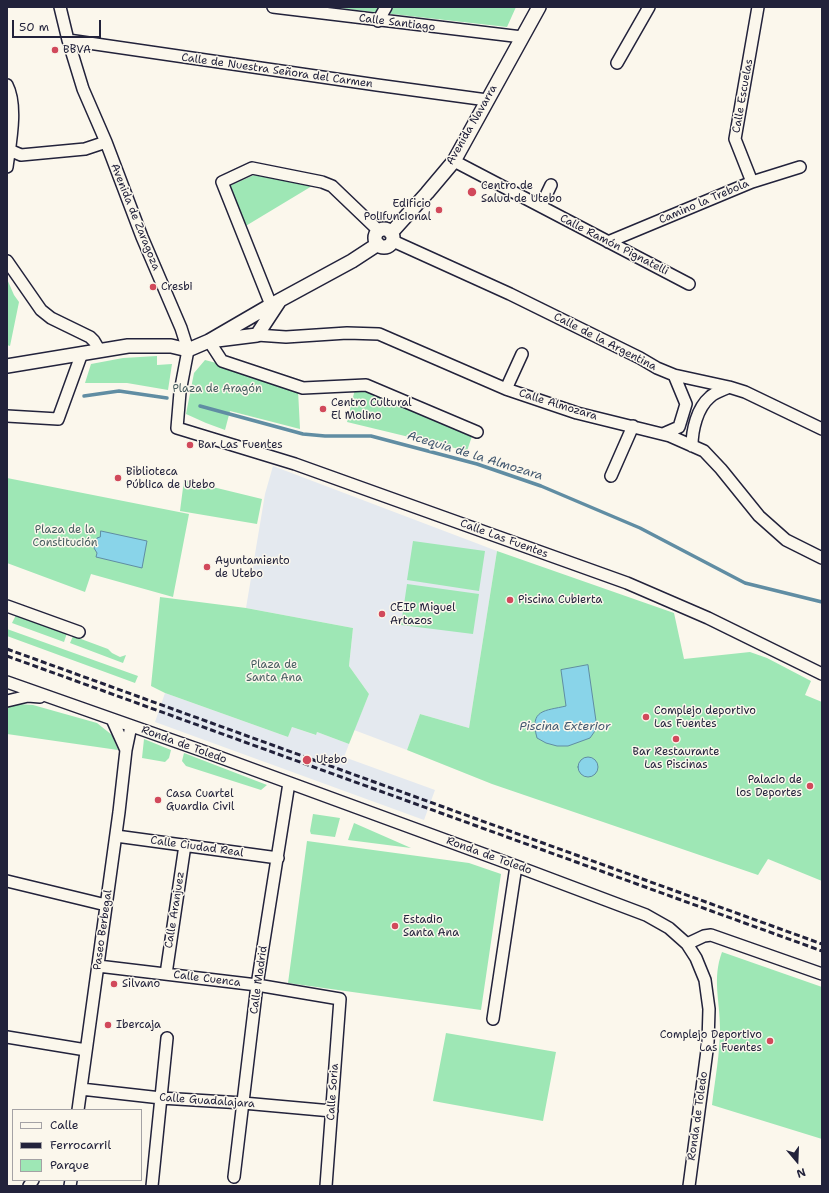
<!DOCTYPE html>
<meta charset="utf-8">
<style>
body{margin:0}
#map{position:relative;width:829px;height:1193px;overflow:hidden;background:#fbf7ec;font-family:"Shantell Sans",sans-serif}
canvas{display:block}
.frame{position:absolute;inset:0;border:8px solid #22223b;pointer-events:none}
.legend{position:absolute;left:12px;top:1109px;width:130px;height:72px;box-sizing:border-box;background:#fbf7ec;border:1px solid #a4a2a5;margin:0;padding:5px 7px;list-style:none;font-size:12px;color:#22223b}
.legend li{display:flex;align-items:center;gap:8px;height:20px}
.legend b{width:20px;border:1px solid #a4a2a5}
.north{position:absolute;left:777px;top:1141px;width:40px;height:40px;-webkit-text-stroke:3px #fbf7ec;paint-order:stroke;rotate:161deg;font-size:11px;font-weight:700;line-height:16px;text-align:center;color:#22223b}
.north::after{content:'';display:block;margin:auto;width:14px;height:18px;background:#22223b;clip-path:polygon(50% 0,100% 100%,50% 72%,0 100%)}
.scale{position:absolute;left:12px;top:20px;width:89px;height:18px;box-sizing:border-box;border:2px solid #22223b;border-top:0;padding-left:5px;font-size:12px;line-height:14px;white-space:nowrap;color:#22223b;-webkit-text-stroke:3px #fbf7ec;paint-order:stroke}
</style>
<div id="map">
<canvas width="829" height="1193"></canvas>
<div class="frame"></div>
<ul class="legend">
<li><b style="height:5px;background:#fbf7ec"></b>Calle</li>
<li><b style="height:5px;background:#22223b"></b>Ferrocarril</li>
<li><b style="height:11px;background:#9ee7b5"></b>Parque</li>
</ul>
<div class="north">N</div>
<div class="scale">50 m</div>
</div>
<script>
const c = document.querySelector('canvas').getContext('2d');
c.lineJoin = 'round';
function fillPath(path, color) { c.fillStyle = color; c.fill(path, 'evenodd'); }
function strokePath(path, color, width, dash) { c.strokeStyle = color; c.lineWidth = width; c.lineCap = dash ? 'butt' : 'round'; c.setLineDash(dash || []); c.stroke(path); }
function write(font, color, halo, rows, align = 'center') {
  c.font = font + ' "Shantell Sans",sans-serif'; c.lineWidth = 3; c.setLineDash([]); c.textBaseline = 'middle'; c.strokeStyle = halo; c.fillStyle = color; for (const [text, x, y, turn = 0] of rows) {
    c.save(); c.translate(x, y); c.rotate((+turn || 0) * Math.PI / 180); c.textAlign = isNaN(turn) ? turn : align; if (halo) c.strokeText(text, 0, 0); c.fillText(text, 0, 0); c.restore();
  }
}
const built = new Path2D(`
 M273,466L497,551L469,728L420,714L407,750L354,730L369,694L349,666L353,628L246,608L265,494Z
 M165,693L288,737L292,727L315,735L317,732L349,744L344,757L435,790L424,820L155,722Z`);
const green = new Path2D(`
 M330,7H516L507,27Z
 M254,175L312,186L244,227L227,187Z
 M7,279L14,295L19,302L10,346L7,345Z
 M157,356V365L172,364L168,390L127,383H85L91,364L123,358Z
 M205,360L220,364L298,390L300,429L230,411L225,430L206,423L186,414L194,373Z
 M355,389H365L473,433L467,451L347,422Z
 M7,478L189,514L173,597L91,574L85,592L7,563Z
 M184,480L262,499L257,524L180,511Z
 M413,541L485,551L479,591L407,580Z
 M497,551L674,613L684,659L750,652L767,658L811,681L805,695L822,702V881L768,859L758,875L492,784L407,750L420,714L469,728Z
 M407,584L479,594L473,634L401,625Z
 M160,597L246,608L353,628L349,666L369,694L349,744L317,732L316,735L292,727L288,737L165,693L151,686Z
 M16,615L67,633L64,642L12,623Z
 M7,629L138,676L135,683L7,636Z
 M73,636L108,649L112,653L120,657L126,655L123,663L70,643Z
 M18,704L33,705L97,723L112,735L118,750L7,734V708Z
 M144,739L171,750L169,758L165,762L142,758Z
 M184,753L267,785L261,790L186,766L182,761Z
 M313,814L340,818L335,837L311,834L310,831Z
 M354,823L411,848L348,840Z
 M307,841L469,863L501,874L481,1010L288,983Z
 M722,952L822,987V1139L712,1105C715,1079 720,1054 720,1028C720,1000 712,979 722,952Z
 M446,1033L556,1052L543,1121L433,1101Z`);
const water = new Path2D(`
 M101,531L147,541L142,568L96,557L97,553L94,548L97,538L100,537Z
 M588,665L597,728L590,738L568,746H557L546,743L537,738C529,709 545,711 566,706L561,670Z
 M578 767a10 10 0 1 1 20 0a10 10 0 1 1-20 0Z`);
const stream = new Path2D(`
 M84,396L119,391L167,398
 M200,406L303,434L325,436H371L477,464L541,486L640,528L745,583L822,602`);
const minor = new Path2D(`
 M60,7L68,40L83,89L106,142L142,237L181,328L188,350L180,392L177,428L295,464L627,583L708,618L822,674
 M273,7L522,37
 M378,21L386,7
 M68,40L377,85L487,100
 M617,63L649,7
 M7,85C18,106 10,144 7,167
 M7,149L21,155L85,149L106,142
 M454,161L689,284
 M752,182L735,139L758,7
 M541,206L551,185
 M393,241L510,294L640,358L657,368L674,375L729,387L745,392L822,429
 M608,242L752,182L800,167
 M7,261L41,310L51,318L90,337L94,341L100,351
 M271,305L222,182L252,168L322,182L332,186L379,231
 M257,335L286,337L347,333L379,334L506,389L577,413L670,436L704,451L721,469L759,516L786,540L822,558
 M209,341L222,361L303,388L366,385L477,432
 M506,389L522,354
 M7,416L58,419L82,353
 M663,434L679,427L686,404L674,375
 M692,446C692,430 697,408 710,397C715,392 723,390 729,387
 M611,476L633,426
 M7,606L79,632
 M7,682L200,750L516,866L646,915L669,928L687,944L696,958L705,980L709,1009L708,1043L689,1186
 M7,701L28,696L40,697
 M112,719L126,750
 M116,836L278,858
 M7,881L106,905
 M687,944L704,936L711,935L822,974
 M98,966L257,985L340,999L326,1186
 M166,974L185,845
 M493,1019L516,866
 M7,1037L86,1050
 M81,1089L161,1098L243,1103L332,1111
 M78,1110L119,812L126,750L131,726
 M234,1177L257,985L289,783
 M29,1186L33,1180
 M70,1186L71,1180
 M152,1186L167,1038`);
const tertiary = new Path2D(`
 M375 238a9 9 0 1 1 18 0a9 9 0 1 1-18 0Z
 M391,233L427,193L454,161L539,7
 M217,340L257,335L280,300
 M7,366L128,346H171L188,350L209,341L271,305L352,261L378,244`);
const rail = new Path2D(`
 M7,649L822,944
 M7,656L822,951`);
const markers = [
 [55,50,4,"#d1495b"],
 [472,192,5,"#d1495b"],
 [439,210,4,"#d1495b"],
 [153,287,4,"#d1495b"],
 [323,409,4,"#d1495b"],
 [190,445,4,"#d1495b"],
 [118,478,4,"#d1495b"],
 [207,567,4,"#d1495b"],
 [510,600,4,"#d1495b"],
 [382,614,4,"#d1495b"],
 [646,717,4,"#d1495b"],
 [676,739,4,"#d1495b"],
 [307,760,5,"#d1495b"],
 [810,786,4,"#d1495b"],
 [158,800,4,"#d1495b"],
 [395,926,4,"#d1495b"],
 [114,984,4,"#d1495b"],
 [108,1025,4,"#d1495b"],
 [770,1041,4,"#d1495b"]
];
const streetNames = [
 ["Calle Santiago",397,23,7],
 ["Calle de Nuestra Señora del Carmen",277,71,8],
 ["Calle Escuelas",743,96,-80],
 ["Avenida Navarra",472,125,-60],
 ["Camino la Trebola",704,202,-23],
 ["Avenida de Zaragoza",135,217,68],
 ["Calle Ramón Pignatelli",614,245,27],
 ["Calle de la Argentina",605,342,27],
 ["Calle Almozara",558,405,17],
 ["Calle Las Fuentes",504,539,20],
 ["Ronda de Toledo",184,745,20],
 ["Calle Ciudad Real",197,847,8],
 ["Ronda de Toledo",489,856,20],
 ["Calle Aranjuez",175,910,-81],
 ["Paseo Berbegal",103,930,-82],
 ["Calle Cuenca",207,979,7],
 ["Calle Madrid",259,980,-82],
 ["Calle Soria",333,1092,-86],
 ["Calle Guadalajara",207,1101,4],
 ["Ronda de Toledo",698,1116,-82]
];
const poiNames = [
 ["BBVA",63,50],
 ["Centro de",481,186],
 ["Salud de Utebo",481,199],
 ["Edificio",431,204,"right"],
 ["Polifuncional",431,217,"right"],
 ["Cresbi",161,287],
 ["Centro Cultural",331,403],
 ["El Molino",331,416],
 ["Bar Las Fuentes",198,445],
 ["Biblioteca",126,472],
 ["Pública de Utebo",126,485],
 ["Ayuntamiento",215,561],
 ["de Utebo",215,574],
 ["Piscina Cubierta",518,600],
 ["CEIP Miguel",390,608],
 ["Artazos",390,621],
 ["Complejo deportivo",654,711],
 ["Las Fuentes",654,724],
 ["Bar Restaurante",676,752,"center"],
 ["Las Piscinas",676,765,"center"],
 ["Utebo",316,760],
 ["Palacio de",802,780,"right"],
 ["los Deportes",802,793,"right"],
 ["Casa Cuartel",166,794],
 ["Guardia Civil",166,807],
 ["Estadio",403,920],
 ["Santa Ana",403,933],
 ["Silvano",122,984],
 ["Ibercaja",116,1025],
 ["Complejo Deportivo",762,1035,"right"],
 ["Las Fuentes",762,1048,"right"]
];
const parkNames = [
 ["Plaza de Aragón",217,389],
 ["Plaza de la",65,530],
 ["Constitución",65,543],
 ["Plaza de",274,665],
 ["Santa Ana",274,678]
];
const waterNames = [
 ["Acequia de la Almozara",475,456,17],
 ["Piscina Exterior",565,727]
];
fillPath(built, '#e4e9ef');
fillPath(green, '#9ee7b5');
fillPath(water, '#89d4e9');
strokePath(water, '#608da3', 1);
strokePath(stream, '#608da3', 3.5);
strokePath(minor, '#22223b', 14);
strokePath(tertiary, '#22223b', 16);
strokePath(minor, '#fbf7ec', 11);
strokePath(tertiary, '#fbf7ec', 13);
strokePath(rail, '#22223b', 3, [6, 3]);
for (const [x, y, r, color] of markers) { const dot = new Path2D(); dot.arc(x, y, r, 0, 2 * Math.PI); c.fillStyle = color; c.fill(dot); strokePath(dot, '#fbf7ec', 1.5); }
write('11px', '#22223b', '#fbf7ec', streetNames);
write('11px', '#22223b', '#fbf7ec', poiNames, 'left');
write('11px', '#475d60', '#fbf7ec', parkNames);
write('italic 12px', '#41576f', '#fbf7ec', waterNames);
</script>
